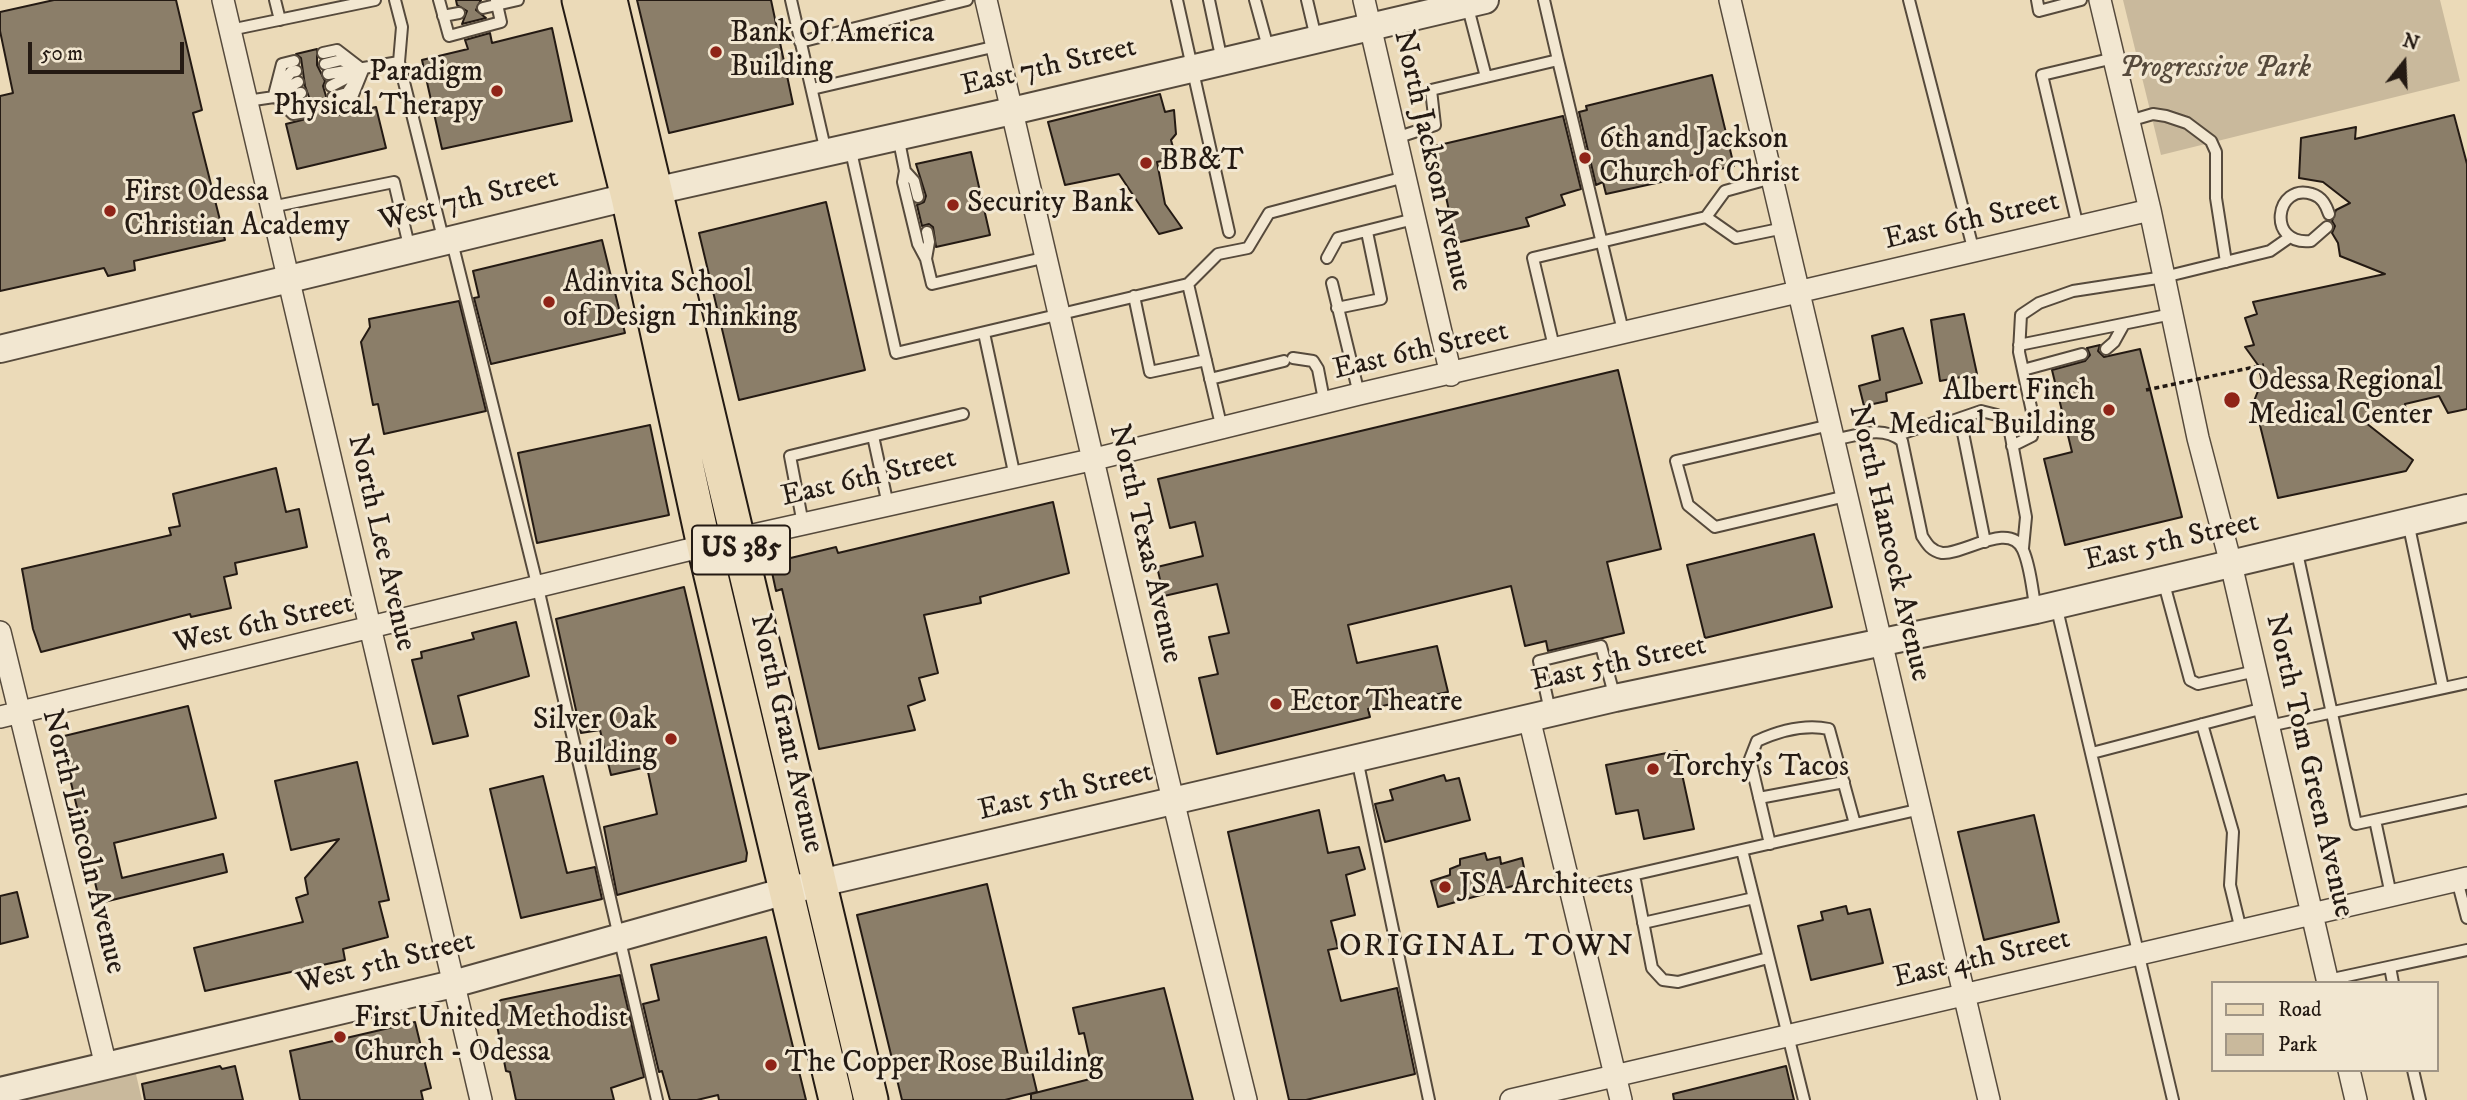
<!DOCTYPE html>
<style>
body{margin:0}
#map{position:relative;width:2467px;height:1100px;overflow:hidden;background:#ebdab8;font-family:"IM FELL DW Pica",serif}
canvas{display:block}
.legend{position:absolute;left:2211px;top:981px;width:228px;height:91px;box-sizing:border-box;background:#f2e7d1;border:2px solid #a09585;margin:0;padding:9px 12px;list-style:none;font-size:21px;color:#241a13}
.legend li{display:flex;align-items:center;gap:14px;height:35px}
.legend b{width:35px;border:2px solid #a09585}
.north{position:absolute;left:2369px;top:28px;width:70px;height:70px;-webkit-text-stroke:5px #f2e7d1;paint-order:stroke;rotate:18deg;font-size:19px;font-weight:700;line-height:28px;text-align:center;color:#241a13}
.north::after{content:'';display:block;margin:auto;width:24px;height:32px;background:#241a13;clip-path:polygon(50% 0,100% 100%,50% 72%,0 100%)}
.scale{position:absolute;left:28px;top:42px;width:156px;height:32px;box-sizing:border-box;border:4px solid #241a13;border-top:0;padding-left:9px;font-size:21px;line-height:24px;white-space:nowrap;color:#241a13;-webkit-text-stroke:5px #f2e7d1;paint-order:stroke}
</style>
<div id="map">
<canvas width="2467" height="1100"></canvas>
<ul class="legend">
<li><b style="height:9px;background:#ebdab8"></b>Road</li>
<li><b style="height:19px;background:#c9b99c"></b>Park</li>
</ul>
<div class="north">N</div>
<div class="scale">50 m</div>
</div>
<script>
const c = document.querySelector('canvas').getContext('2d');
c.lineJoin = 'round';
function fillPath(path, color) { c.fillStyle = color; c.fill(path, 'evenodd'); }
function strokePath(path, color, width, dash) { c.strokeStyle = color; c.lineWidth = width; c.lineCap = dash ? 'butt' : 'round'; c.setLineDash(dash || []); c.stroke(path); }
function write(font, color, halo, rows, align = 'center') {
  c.font = font + ' "IM FELL DW Pica",serif'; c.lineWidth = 6; c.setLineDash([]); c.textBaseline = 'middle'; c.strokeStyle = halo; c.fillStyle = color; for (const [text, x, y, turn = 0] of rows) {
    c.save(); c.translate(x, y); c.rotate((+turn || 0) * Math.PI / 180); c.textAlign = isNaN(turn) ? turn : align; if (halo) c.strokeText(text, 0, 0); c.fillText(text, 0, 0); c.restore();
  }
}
const green = new Path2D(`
 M2123,0H2440L2460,81L2161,155Z
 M135,1070L142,1100H0Z`);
const building = new Path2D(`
 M54,0H176L202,110L193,113L225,240L134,261L135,270L108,276L104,268L0,291V96L13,93L0,31V12Z
 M456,0H481L476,10L486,18L462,24L467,11L457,5Z
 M637,0H771L793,104L669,133Z
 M552,28L572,121L442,149L422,60L468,49L465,40L490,33L492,43Z
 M317,49V65L325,81L323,86L330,110L338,115L376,107L386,148L297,169L286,124L310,118L314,111L305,86L301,58L296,54Z
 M1712,75L1734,166L1606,194L1603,182L1596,185L1579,112L1587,110L1586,106Z
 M1160,94L1165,112L1174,110L1176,134L1171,140L1176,158L1157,162L1165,204L1182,228L1159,234L1119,174L1065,185L1048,122Z
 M2454,115L2467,164V409L2448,413L2439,396L2405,404L2406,412L2366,423L2413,460L2406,471L2278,498L2254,401L2262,381L2258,365L2245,347L2254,345L2245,318L2257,314L2253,302L2385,274L2340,256L2338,243L2332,233L2335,226L2332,221L2336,210L2350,203L2323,182L2299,178L2301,138L2356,127L2355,139Z
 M1563,116L1581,189L1561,195L1565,205L1526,218L1529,226L1456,243L1435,146Z
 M971,152L990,235L936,247L933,227L929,224L922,226L917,205L924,202L926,196L916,164Z
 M826,202L865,370L739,400L699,233Z
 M602,240L625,333L491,364L474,298L479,297L473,271Z
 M459,301L486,411L384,434L378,404L373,405L361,342L370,327L369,319Z
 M1964,314L1977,374L1940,381L1931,320Z
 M1903,328L1922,383L1886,393L1887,401L1864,406L1859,386L1880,380L1872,336Z
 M2100,345L2098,351L2104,357L2140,349L2182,517L2065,545L2044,459L2072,452L2052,370L2085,361L2090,355L2087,348Z
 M1618,370L1661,549L1607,562L1624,633L1548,651L1546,641L1525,646L1511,586L1348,625L1357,663L1437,646L1448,692L1368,709L1370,717L1217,754L1199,678L1218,674L1209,637L1229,633L1217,584L1164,596L1157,567L1203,556L1195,522L1170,528L1158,479Z
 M650,425L669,515L537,543L518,453Z
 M276,468L286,512L299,509L307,547L235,563L237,574L224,577L231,608L191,617L190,614L41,652L33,629L22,569L171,535L169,528L180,526L173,494Z
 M1053,502L1069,573L980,597L981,603L924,615L938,673L919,678L925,700L908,706L915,730L819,749L782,589L776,591L770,563L836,547L838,553Z
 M1814,534L1832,607L1705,638L1687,565Z
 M684,587L747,853L746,861L617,895L604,827L657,814L647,767L611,775L600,730L581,733L556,619Z
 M516,622L529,676L458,696L468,736L433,744L412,660L422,658L421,652L474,639L472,633Z
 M188,706L216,818L114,843L122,878L223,854L227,872L100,903L60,737Z
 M1677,751L1694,829L1644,839L1638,810L1616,814L1606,765Z
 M357,762L389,900L379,902L388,937L343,949L345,960L205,991L194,948L303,922L296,898L308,894L305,878L339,839L291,850L275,781Z
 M1444,775L1446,781L1459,778L1470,820L1385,842L1375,804L1393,800L1390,790Z
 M543,776L567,873L595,867L602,899L521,918L490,789Z
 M1319,810L1328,853L1359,847L1365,869L1346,875L1355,915L1331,921L1338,948L1328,950L1341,1001L1397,988L1415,1074L1306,1100H1289L1228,832Z
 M2034,815L2059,922L1984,940L1958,832Z
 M1485,853L1487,860L1500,857L1501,864L1522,858L1527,882L1438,907L1431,881L1450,875V869L1460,865V859Z
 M987,884L1037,1092L1005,1100H902L857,915Z
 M17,892L28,937L0,944V896Z
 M1846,906L1848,914L1870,909L1883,963L1811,980L1798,926L1823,920L1821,912Z
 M766,937L806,1100H719L718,1095L697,1100H670L662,1071L659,1072L643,1004L659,1000L651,965Z
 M620,975L644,1077L611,1088L614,1100H516L510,1072L506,1071L493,1005L501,1000Z
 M1164,988L1193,1100H1031V1094L1090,1079L1088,1065L1091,1064L1084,1033L1079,1034L1073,1008Z
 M415,1022L431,1088L421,1091L423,1100H300L290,1051Z
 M220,1066L222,1069L235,1066L243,1100H145L142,1084Z
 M1786,1066L1794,1100H1674L1673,1094Z`);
const service = new Path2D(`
 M275,0L280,20
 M395,0L402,27L399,62L444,242
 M439,0L449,36L501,22L496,0
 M791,0L826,152
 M1177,0L1229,232
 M1209,0L1222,61
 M1255,0L1269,51
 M1307,0L1316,38
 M1544,0L1558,60
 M1909,0L1974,252
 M2037,0L2039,11L2081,0
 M1467,4L1486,77
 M483,8L518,0
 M443,16L459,13
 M230,30L375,0
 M800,42L967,0
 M323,53L337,50L363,70
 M325,64L341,60L351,64
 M328,74L399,62
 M331,86L360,71
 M812,89L997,46
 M277,90L291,72L296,71
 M279,92L298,82
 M274,95L282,64L294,61
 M274,95L293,114L306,112
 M333,97L347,93L353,84
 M282,99L297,106L304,104
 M247,101L301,93
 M336,105L350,102L363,70
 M2129,121L2153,114L2166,116L2187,123L2211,141L2216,152V198L2226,262
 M898,136L905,171L903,182L918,244L926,259L932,284L1047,257
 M1396,138L1435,125L1431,90L1558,60L1624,335
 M850,147L896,353L1188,284L1218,254L1248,248L1269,213L1405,177
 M905,171L914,181L918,197
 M271,207L394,182L410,250
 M1706,217L1736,238L1784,228
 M2078,227L2042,75L2114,58
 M2327,227L2311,241C2266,246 2275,182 2312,194C2322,197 2326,205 2329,214
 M452,242L538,588L657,1100
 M1327,258L1338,238L1414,219
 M926,259L929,242L927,232
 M1332,283L1359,394
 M1188,284L1222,429
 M1134,296L1150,372L1206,360
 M1337,308L1381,299L1367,232
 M984,333L1015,477
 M2019,345L2172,314
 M2106,349L2114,342L2124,324
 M1555,351L1533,258L1706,217L1725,191L1772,178
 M1293,358L1313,361L1318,369L1325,405
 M2023,370L2082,354
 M1210,379L1284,361
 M1952,421L1981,411L1997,415L2010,432L2026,517L2023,548
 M1830,425L1676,461L1688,505L1715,527L1846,496
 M873,436L888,505
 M1895,436L1936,422L1952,421L1962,428L1985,542
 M1833,440C1856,436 1882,424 1902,441L1922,536C1927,544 1931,551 1942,553C1963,555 2010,520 2023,550C2031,568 2032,591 2036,610
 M2012,446L2032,436L2034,421L2019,352L2021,315L2039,303L2073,291L2164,277L2270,251L2290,237
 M2408,522L2443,688
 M803,524L790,456L963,414
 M2296,548L2356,824L2467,800
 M2163,580L2190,680L2198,684L2256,671
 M2056,605L2173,1100
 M1550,711L1539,661L1601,646L1615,698
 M2202,724L2233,832L2230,885L2241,930
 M2269,726L2467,683
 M2092,753L2264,708
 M1357,759L1429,1100
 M1759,798L1844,782
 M2375,820L2391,895
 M1770,844L1750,759L1757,741C1779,731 1805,724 1829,729L1855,824
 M1742,850L1804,1100
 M1634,875L1652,968L1663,980L1678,982L1768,958
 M2457,880L2467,918
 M1571,889L1921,809
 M1643,923L1754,898
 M2390,967L2393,983
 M2328,980L2467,950
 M2413,1070L2420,1100`);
const minor = new Path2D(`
 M223,0L481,1100
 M986,0C1072,367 1155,734 1246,1100
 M1364,0L1451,375
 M1730,0L1989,1100
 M2100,0L2150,210L2198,438L2231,564L2328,983
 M0,632L106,1066
 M0,717L704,546L1095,459L1359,394L2150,210
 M1529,718L1621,1100
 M2349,1070L2356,1100
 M1511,1100L2467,878`);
const tertiary = new Path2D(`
 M0,349L628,197L1012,111L1485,0
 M0,1091L453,984L786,891L1615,698L2036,610L2467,508`);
const primary = new Path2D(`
 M579,0L628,197L704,546L836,1100
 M610,0L871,1100`);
const pathBridge = new Path2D(`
 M2146,390L2264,365`);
const markers = [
 [716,52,7,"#8f2418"],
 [497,91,7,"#8f2418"],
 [1585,158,7,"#8f2418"],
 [1146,163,7,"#8f2418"],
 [953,205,7,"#8f2418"],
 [110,211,7,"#8f2418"],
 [549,302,7,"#8f2418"],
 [2232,400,9,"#8f2418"],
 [2109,410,7,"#8f2418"],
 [1276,704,7,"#8f2418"],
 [671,739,7,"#8f2418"],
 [1653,769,7,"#8f2418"],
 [1445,887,7,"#8f2418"],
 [340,1037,7,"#8f2418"],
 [771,1065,7,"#8f2418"]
];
const shields = [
 [741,550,98]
];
const shieldNames = [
 ["US 385",741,550]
];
const poiNames = [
 ["Bank Of America",730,35],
 ["Building",730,69],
 ["Paradigm",483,74,"right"],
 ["Physical Therapy",483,108,"right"],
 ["6th and Jackson",1599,141],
 ["Church of Christ",1599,175],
 ["BB&T",1160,163],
 ["First Odessa",124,194],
 ["Christian Academy",124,228],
 ["Security Bank",967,205],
 ["Adinvita School",563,285],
 ["of Design Thinking",563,319],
 ["Odessa Regional",2248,383],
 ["Medical Center",2248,417],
 ["Albert Finch",2095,393,"right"],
 ["Medical Building",2095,427,"right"],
 ["Ector Theatre",1290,704],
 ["Silver Oak",657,722,"right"],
 ["Building",657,756,"right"],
 ["Torchy's Tacos",1667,769],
 ["JSA Architects",1459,887],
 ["First United Methodist",354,1020],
 ["Church - Odessa",354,1054],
 ["The Copper Rose Building",785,1065]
];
const streetNames = [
 ["East 7th Street",1049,68,-13],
 ["North Jackson Avenue",1431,161,77],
 ["West 7th Street",469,201,-14],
 ["East 6th Street",1972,222,-13],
 ["East 6th Street",1421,352,-13],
 ["East 6th Street",869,479,-13],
 ["North Lee Avenue",380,543,77],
 ["North Hancock Avenue",1888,543,77],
 ["East 5th Street",2172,543,-13],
 ["North Texas Avenue",1144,544,77],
 ["West 6th Street",264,625,-13],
 ["East 5th Street",1619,665,-12],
 ["North Grant Avenue",785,734,77],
 ["North Tom Green Avenue",2308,766,77],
 ["East 5th Street",1066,793,-13],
 ["North Lincoln Avenue",82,842,76],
 ["East 4th Street",1982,960,-13],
 ["West 5th Street",386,964,-14]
];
const parkNames = [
 ["Progressive Park",2215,70]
];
const neighbourhoodNames = [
 ["ORIGINAL TOWN",1487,948]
];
fillPath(green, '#c9b99c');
fillPath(building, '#8b7e69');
strokePath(building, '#241a13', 2);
strokePath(service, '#564a3c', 14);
strokePath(minor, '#564a3c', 24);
strokePath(tertiary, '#564a3c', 30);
strokePath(primary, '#241a13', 37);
strokePath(service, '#f2e7d1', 10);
strokePath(minor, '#f2e7d1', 21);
strokePath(tertiary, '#f2e7d1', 26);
strokePath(primary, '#ebdab8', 33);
strokePath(pathBridge, '#241a13', 3.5, [5, 3.5]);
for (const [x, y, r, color] of markers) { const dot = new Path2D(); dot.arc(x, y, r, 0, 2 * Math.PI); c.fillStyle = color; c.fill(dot); strokePath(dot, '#f2e7d1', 2.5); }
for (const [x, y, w] of shields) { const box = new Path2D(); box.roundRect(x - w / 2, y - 24.5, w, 49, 5); c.fillStyle = '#f2e7d1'; c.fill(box); strokePath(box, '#241a13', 2); }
write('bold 28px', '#241a13', null, shieldNames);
write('30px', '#241a13', '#f2e7d1', poiNames, 'left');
write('30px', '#241a13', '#f2e7d1', streetNames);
write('italic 30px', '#564a3c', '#f2e7d1', parkNames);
c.letterSpacing = '2px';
write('32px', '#241a13', '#f2e7d1', neighbourhoodNames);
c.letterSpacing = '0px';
</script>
